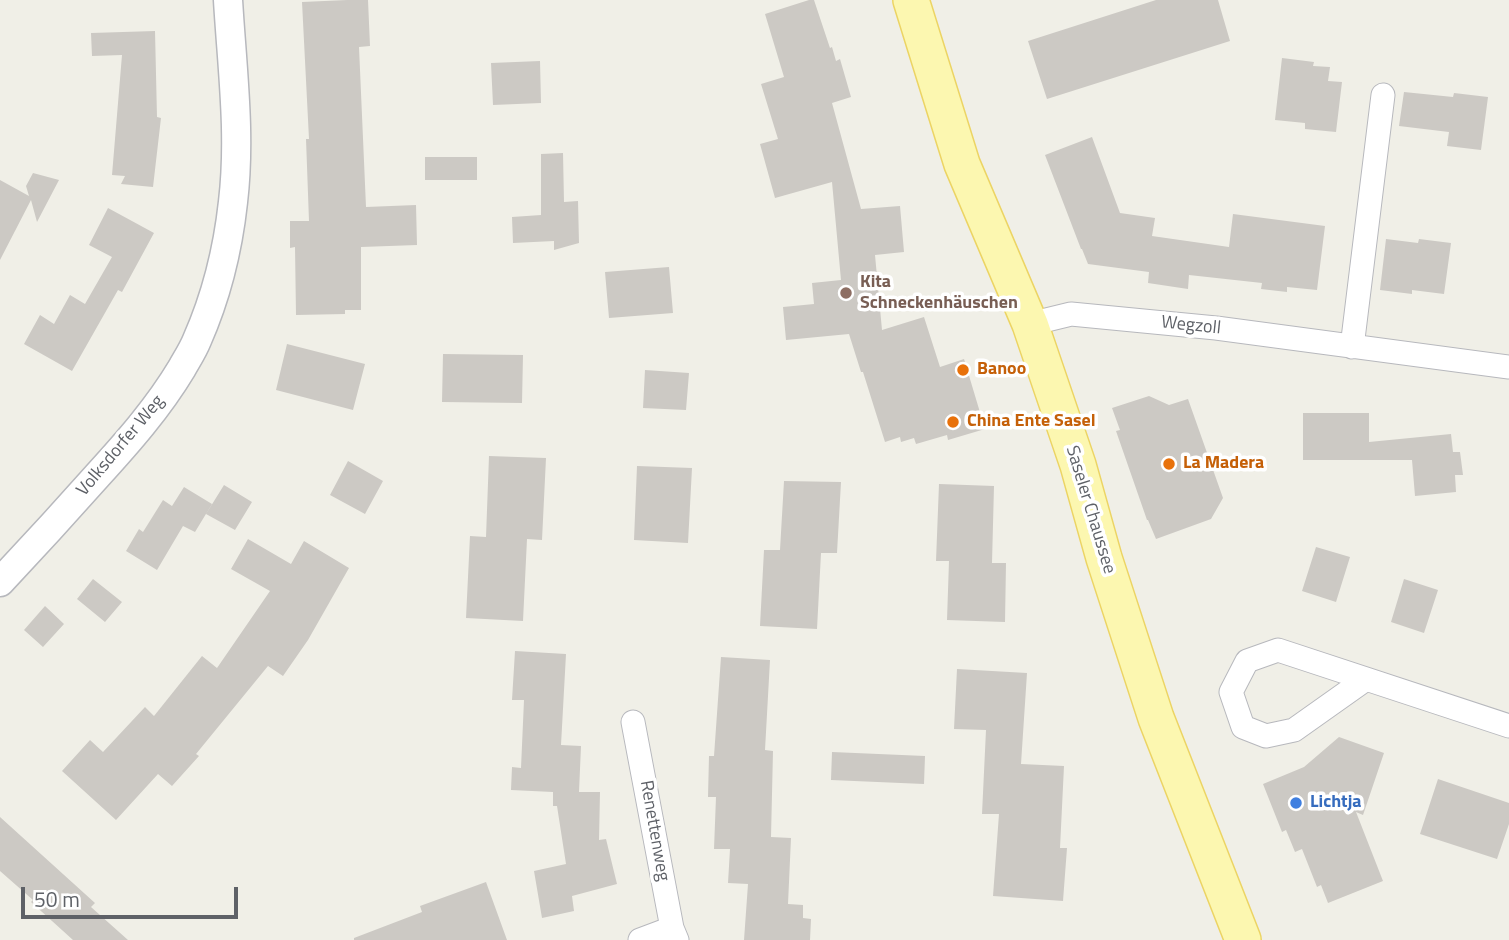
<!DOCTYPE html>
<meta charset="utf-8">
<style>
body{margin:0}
#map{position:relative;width:1509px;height:940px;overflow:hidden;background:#f0efe7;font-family:"Titillium Web",sans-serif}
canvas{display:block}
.scale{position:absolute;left:21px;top:887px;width:217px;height:32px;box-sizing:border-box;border:4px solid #5e6167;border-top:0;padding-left:9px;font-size:21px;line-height:24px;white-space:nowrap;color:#5e6167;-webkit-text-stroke:5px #fff;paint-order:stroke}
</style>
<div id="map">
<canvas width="1509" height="940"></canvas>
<div class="scale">50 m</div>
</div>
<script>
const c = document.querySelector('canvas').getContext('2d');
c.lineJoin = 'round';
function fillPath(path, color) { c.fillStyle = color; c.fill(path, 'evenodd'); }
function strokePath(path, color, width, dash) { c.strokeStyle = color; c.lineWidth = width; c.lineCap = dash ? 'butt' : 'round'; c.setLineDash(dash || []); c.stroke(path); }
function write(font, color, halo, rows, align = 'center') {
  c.font = font + ' "Titillium Web",sans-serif'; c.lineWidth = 7; c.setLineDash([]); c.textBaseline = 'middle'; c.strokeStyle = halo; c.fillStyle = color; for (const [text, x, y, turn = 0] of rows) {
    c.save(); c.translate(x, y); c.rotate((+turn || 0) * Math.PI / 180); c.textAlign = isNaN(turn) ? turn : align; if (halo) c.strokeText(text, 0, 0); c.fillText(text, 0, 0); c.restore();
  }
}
const building = new Path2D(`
 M347,0H368L370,46L359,47L366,207L416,205L417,245L361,247V310H345V314L296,315L295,247L290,248V221H309L306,139H309L302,2Z
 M809,0H814L830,48L832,47L836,61L840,59L851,97L832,103L861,209L900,206L904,252L875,255L882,330L924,317L940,367L964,359L985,429L948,440L947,435L916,444L914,438L901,442L900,437L885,442L863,372H861L849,334L786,340L783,307L814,304L812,283L841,280L832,182L775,198L760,144L778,139L761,84L784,77L765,14Z
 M1156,0H1218L1230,41L1047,99L1028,41Z
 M155,31L157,117L161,118L153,187L121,184L125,176L112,175L122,55L92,56L91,33Z
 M1282,58L1314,62L1313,66L1330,67L1328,81L1342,82L1336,132L1305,129V123L1275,120Z
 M540,61L541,103L493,105L491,63Z
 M1404,92L1453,97L1454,93L1488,97L1481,150L1447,146L1449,132L1399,126Z
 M1092,137L1120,213L1155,218L1152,236L1229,247L1233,214L1325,226L1317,290L1287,287V292L1261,289L1262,283L1189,275L1188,289L1148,283L1149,272L1088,264L1082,249H1081L1045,155Z
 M563,153L564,202L578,201L579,243L554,250V241L513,243L512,217L541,215V154Z
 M425,157H477V180H425Z
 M33,173L59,180L37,222L31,200L0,260V180L29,196L26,186Z
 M108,208L154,233L122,292L118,290L72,371L24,344L40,315L54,324L70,295L85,304L112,257L89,245Z
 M1386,239L1418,243L1419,239L1451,243L1444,294L1412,290V294L1380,290Z
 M669,267L673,313L609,318L605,272Z
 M287,344L365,364L353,410L276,390Z
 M443,354L523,355L522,403L442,402Z
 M645,370L689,373L686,410L643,408Z
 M1149,396L1169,405L1188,399L1223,498L1211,519L1156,539L1148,520H1147L1116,431L1120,430L1112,408Z
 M1303,413H1369V442L1451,434L1453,452H1460L1463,475H1455L1456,492L1415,496L1412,460H1303Z
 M489,456L546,458L542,540L527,539L523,621L466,618L470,536L486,537Z
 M348,461L383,481L365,514L330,495Z
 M637,466L692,468L688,543L634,540Z
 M784,481L841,482L837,553H821L817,629L760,626L764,550H780Z
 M939,484L994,486L992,563H1006L1005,622L947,620L949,561H936Z
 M224,485L252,502L235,530L206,514Z
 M184,487L212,504L195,532L183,526L157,570L126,551L139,529L143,532L163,500L172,506Z
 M248,539L291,564L304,541L349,568L308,640L283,676L268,666L196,754L199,756L172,786L158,774L116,820L62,771L90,740L103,752L145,707L154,716L202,656L217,668L270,591L231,569Z
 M1316,547L1350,557L1336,602L1302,591Z
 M93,579L122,602L105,622L77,599Z
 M1404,579L1438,590L1424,633L1391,622Z
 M45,606L64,624L43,647L24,630Z
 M515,651L566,654L561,745L581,746L579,792H600L599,840L606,839L617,884L572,896L574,911L542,918L534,871L566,864L557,806H553V792L511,790L512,767L521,768L524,700H512Z
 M721,657L770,660L765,750L773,751L771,837L791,838L788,904L803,905V918L811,919L810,940H744L748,884L728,883L730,849H714L716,797H708L709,756H714Z
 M957,669L1027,673L1021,764L1064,766L1060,848H1067L1063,901L993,896L999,814H982L986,730L954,729Z
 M1339,737L1384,753L1363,815L1356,812L1383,881L1328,903L1321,885L1317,887L1302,849L1295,852L1286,830L1282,832L1263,784L1304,767Z
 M832,752L925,756L924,784L831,780Z
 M1438,779L1509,803V824L1497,859L1420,834Z
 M0,817L95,903L91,907L128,940H73L31,902L33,900L0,871Z
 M486,882L507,940H354V938L422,912L420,906Z`);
const minor = new Path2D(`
 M1030,324L1071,314L1216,328L1509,367
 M1352,347L1383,95
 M1366,679L1294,730L1266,736L1243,727L1231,692L1247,661L1278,650L1509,726
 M633,722L672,928L677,940
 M640,940L672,928`);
const tertiary = new Path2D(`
 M0,582C33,547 65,512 97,476C128,442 158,408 182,368C187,359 193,350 197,340C216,297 228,248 233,202C241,135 232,67 228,0`);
const primary = new Path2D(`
 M911,0L962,164L1030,324L1078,465L1104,558L1156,718L1243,940`);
const markers = [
 [846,293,7,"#8d6e63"],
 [963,370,7,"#e8710a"],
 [953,422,7,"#e8710a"],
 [1169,464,7,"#e8710a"],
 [1296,803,7,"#3f7fe0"]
];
const educationNames = [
 ["Kita",860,283],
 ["Schneckenhäuschen",860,304]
];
const streetNames = [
 ["Wegzoll",1191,326,6],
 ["Volksdorfer Weg",121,446,-50],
 ["Saseler Chaussee",1090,510,73],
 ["Renettenweg",654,831,80]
];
const foodNames = [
 ["Banoo",977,370],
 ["China Ente Sasel",967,422],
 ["La Madera",1183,464]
];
const shopNames = [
 ["Lichtja",1310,803]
];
fillPath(building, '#ccc9c4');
strokePath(minor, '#b7b8bd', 25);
strokePath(tertiary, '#b7b8bd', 31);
strokePath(primary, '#ecd464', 38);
strokePath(minor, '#fff', 23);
strokePath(tertiary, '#fff', 28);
strokePath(primary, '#fcf7b0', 35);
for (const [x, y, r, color] of markers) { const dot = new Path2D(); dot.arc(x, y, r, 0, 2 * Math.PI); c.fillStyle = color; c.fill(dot); strokePath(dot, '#fff', 2.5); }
write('bold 18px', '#785e54', '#fff', educationNames, 'left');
write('18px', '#5e6167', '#fff', streetNames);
write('bold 18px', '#c56008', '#fff', foodNames, 'left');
write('bold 18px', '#366cbe', '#fff', shopNames, 'left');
</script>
